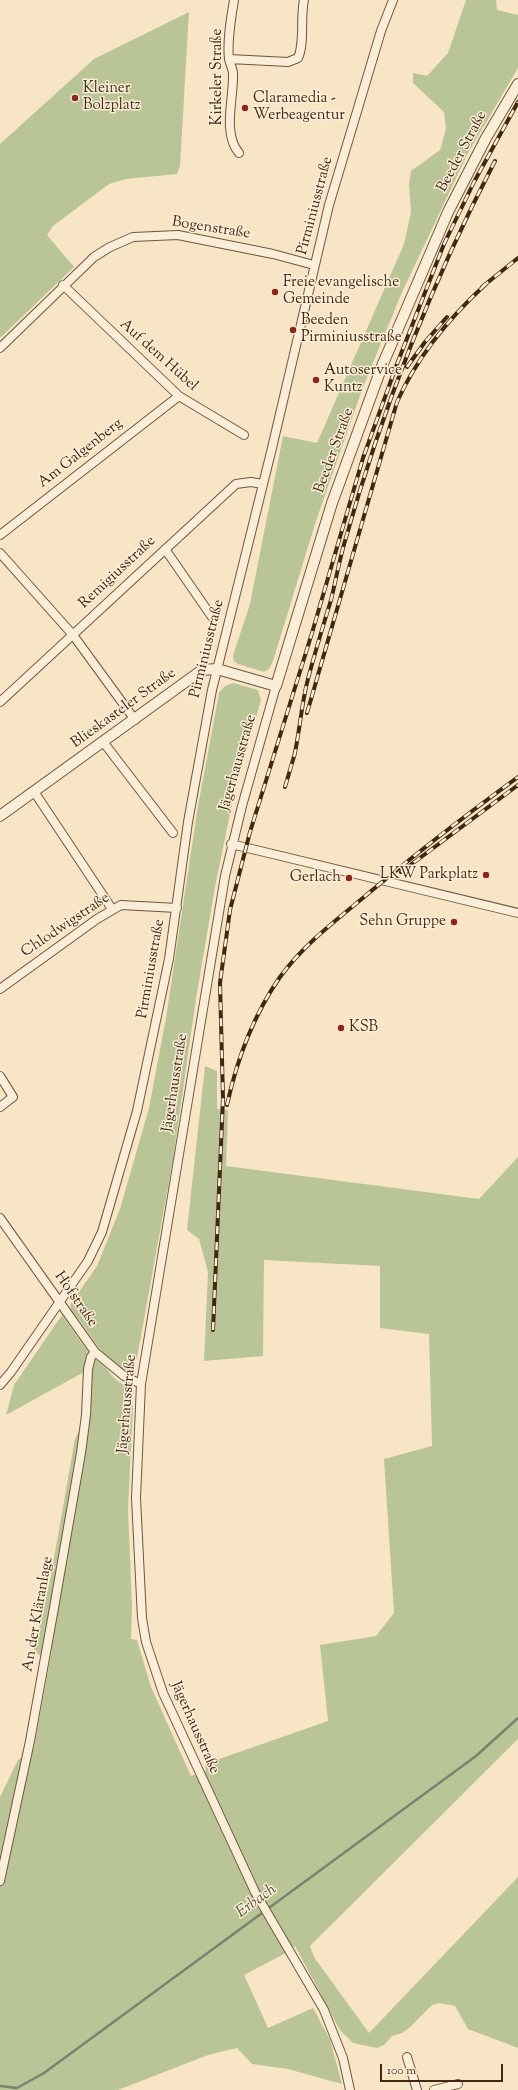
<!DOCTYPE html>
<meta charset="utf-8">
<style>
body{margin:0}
#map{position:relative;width:518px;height:2090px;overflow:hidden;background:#f8e5c5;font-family:"Sorts Mill Goudy",serif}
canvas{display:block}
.scale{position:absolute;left:380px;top:2064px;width:123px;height:18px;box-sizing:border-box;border:2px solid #41280e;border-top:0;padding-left:5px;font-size:12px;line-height:14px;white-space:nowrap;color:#41280e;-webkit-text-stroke:3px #faeed9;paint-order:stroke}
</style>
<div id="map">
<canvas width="518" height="2090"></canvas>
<div class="scale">100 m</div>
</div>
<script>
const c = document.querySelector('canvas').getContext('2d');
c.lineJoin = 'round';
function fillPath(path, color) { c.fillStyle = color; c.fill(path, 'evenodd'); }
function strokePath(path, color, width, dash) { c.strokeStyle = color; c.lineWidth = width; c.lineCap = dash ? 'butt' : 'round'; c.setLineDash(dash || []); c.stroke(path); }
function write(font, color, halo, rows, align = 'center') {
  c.font = font + ' "Sorts Mill Goudy",serif'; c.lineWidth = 3; c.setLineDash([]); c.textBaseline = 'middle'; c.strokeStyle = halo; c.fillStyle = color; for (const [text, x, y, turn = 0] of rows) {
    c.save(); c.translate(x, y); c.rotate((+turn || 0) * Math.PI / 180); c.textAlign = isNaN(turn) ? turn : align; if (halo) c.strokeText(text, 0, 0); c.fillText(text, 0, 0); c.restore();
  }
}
const green = new Path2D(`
 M466,0H496L497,10L518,15V68L468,153L403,290L363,387L316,521L273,661L269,669L264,672L238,664L234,661L233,656L250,604L283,436L317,443L404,244L411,212L409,184L411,171L440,150L446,129L444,112L413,83V73L427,76L448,53Z
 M189,12L180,166L177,174L126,179L109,184L53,226L47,235L74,267L0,338V144L94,59Z
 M233,683L258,690L261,700L234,794L215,887L196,999L173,1159L137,1358L130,1370C127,1370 123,1370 121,1369C104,1362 86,1325 72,1312L70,1305L97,1266L120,1209L149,1108L166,1018L198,806L219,693L225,686Z
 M205,1066L217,1071V1109L228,1110L226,1166L479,1199L518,1157V1739L310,1946L314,1957L369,2033L518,1877V2048L468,2029L455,2006L440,2003L432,2005L409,2028L402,2033L392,2036L384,2045L377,2048L353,2043L340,2030L295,1946L284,1954L244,1975L268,2028L313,2008L330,2040L342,2084L288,2069L252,2064L237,2048L208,2055L118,2090H0V1797L18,1760L34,1748L52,1649L41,1657L34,1649L50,1581L75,1439L82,1424L84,1372L6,1415L14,1385L62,1315L88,1352L106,1368L113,1377L126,1387L131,1397L133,1408L128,1510L132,1605L131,1639L137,1640L151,1687L191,1776L206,1770L205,1764L328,1721L320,1645L376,1636L394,1613L384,1459L432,1446L429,1334L380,1328V1266L264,1260L263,1356L204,1361L208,1272L199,1239L187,1230Z`);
const stream = new Path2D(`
 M0,2086L17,2088L44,2073L476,1756L518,1718`);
const minor = new Path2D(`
 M234,0C231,18 227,41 229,59C230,64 233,69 233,74C234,98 222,133 239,153
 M229,59L288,62L298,58C305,43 300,18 304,0
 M63,285L179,396L244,435
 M0,348L94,257L110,247L133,237L178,235L273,254L314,265
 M0,535L179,396
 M165,549L212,617
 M0,553L73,635L135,720
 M276,686L242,806L225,876L141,1384L136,1498L142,1618L146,1642L163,1693L255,1892L324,2010L343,2058L350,2090
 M0,702L236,484L251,482L263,484
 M104,743L173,833
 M35,793L112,909
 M231,844L518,913
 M0,989L97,919L121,905L177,908
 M0,1076L13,1097L0,1107
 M0,1218L95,1352L124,1376L141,1384
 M0,1385L11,1372L88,1261L102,1232L137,1111L169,959L188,822L212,690L272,448L329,205L381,31L393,0
 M0,1881L30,1741L54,1608L81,1453L86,1415L88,1369L91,1357L95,1352
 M407,2057L417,2090
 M434,2090L458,2084`);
const tertiary = new Path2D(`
 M0,816L202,670L217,669L276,686L332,503L382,366L448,212L486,138L518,84`);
const rail = new Path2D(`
 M482,287L518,258
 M407,367L425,342L447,317
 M307,713L397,402C417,357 450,317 486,284
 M294,757C300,731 301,705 308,679C315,652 323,626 331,600C336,580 339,561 345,541C382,410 432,282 495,161
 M285,787L295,753
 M401,872L518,785
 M227,1105C237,1059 253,1016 280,977C302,947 330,925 358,902C410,858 463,817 518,777
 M213,1330L223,1098L220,983L230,910L250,832L312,633L363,458L397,364L444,244L474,182L518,102`);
const markers = [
 [75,98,4,"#8f2418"],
 [245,108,4,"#8f2418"],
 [275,292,4,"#8f2418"],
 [293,330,4,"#8f2418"],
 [316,380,4,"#8f2418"],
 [486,875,4,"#8f2418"],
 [349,878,4,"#8f2418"],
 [454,922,4,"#8f2418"],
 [341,1028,4,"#8f2418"]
];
const streetNames = [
 ["Kirkeler Straße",218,77,-90],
 ["Beeder Straße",463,152,-62],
 ["Pirminiusstraße",316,206,-75],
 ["Bogenstraße",211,229,9],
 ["Auf dem Hübel",158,356,42],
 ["Beeder Straße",335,451,-70],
 ["Am Galgenberg",81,454,-38],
 ["Remigiusstraße",118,573,-43],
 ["Pirminiusstraße",208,649,-76],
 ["Blieskasteler Straße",124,709,-36],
 ["Jägerhausstraße",239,763,-74],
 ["Chlodwigstraße",66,926,-34],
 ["Pirminiusstraße",152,969,-80],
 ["Jägerhausstraße",176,1083,-81],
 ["Hofstraße",75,1300,55],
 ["Jägerhausstraße",128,1404,-85],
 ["An der Kläranlage",39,1614,-80],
 ["Jägerhausstraße",194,1728,66]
];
const poiNames = [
 ["Kleiner",83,89],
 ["Bolzplatz",83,106],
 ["Claramedia -",253,99],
 ["Werbeagentur",253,116],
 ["Freie evangelische",283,283],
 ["Gemeinde",283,300],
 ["Beeden",301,321],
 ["Pirminiusstraße",301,338],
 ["Autoservice",324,371],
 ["Kuntz",324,388],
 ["LKW Parkplatz",478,875,"right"],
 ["Gerlach",341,878,"right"],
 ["Sehn Gruppe",446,922,"right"],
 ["KSB",349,1028]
];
const waterNames = [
 ["Erbach",257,1902,-36]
];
fillPath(green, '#bac597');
strokePath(stream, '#79836f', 2.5);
strokePath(minor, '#6f573c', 10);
strokePath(tertiary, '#6f573c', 12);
strokePath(minor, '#faeed9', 8);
strokePath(tertiary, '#faeed9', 10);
strokePath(rail, '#41280e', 4);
strokePath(rail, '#faeed9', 2.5, [8]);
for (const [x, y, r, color] of markers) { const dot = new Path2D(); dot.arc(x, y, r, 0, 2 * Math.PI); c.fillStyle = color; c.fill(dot); strokePath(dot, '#faeed9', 1.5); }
write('15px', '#41280e', '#faeed9', streetNames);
write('15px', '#41280e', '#faeed9', poiNames, 'left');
write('italic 16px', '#584e36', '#faeed9', waterNames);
</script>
